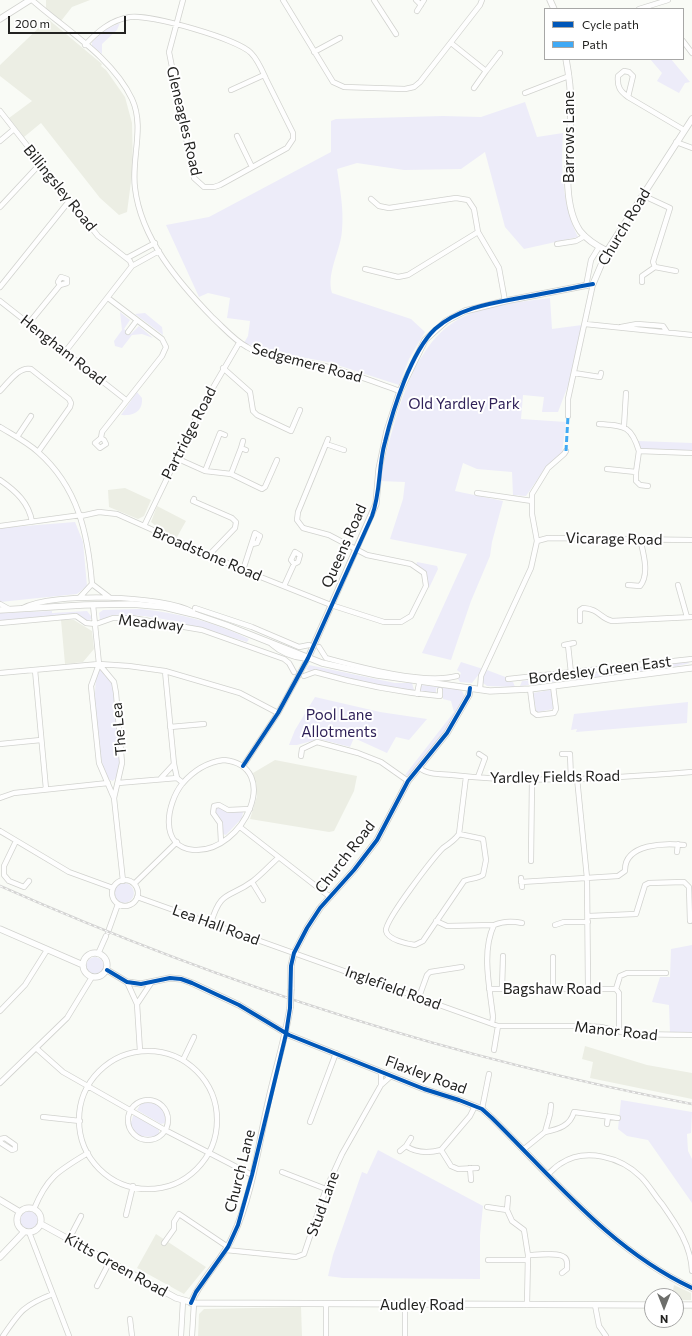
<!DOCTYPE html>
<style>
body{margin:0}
#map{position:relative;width:692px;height:1336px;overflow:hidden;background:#f9fbf6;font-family:Commissioner,sans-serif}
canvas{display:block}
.legend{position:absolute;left:544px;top:8px;width:140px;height:52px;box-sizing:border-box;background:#fff;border:1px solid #a7a7a6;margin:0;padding:5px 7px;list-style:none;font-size:12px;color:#222220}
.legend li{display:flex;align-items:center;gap:8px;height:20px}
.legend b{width:20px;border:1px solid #a7a7a6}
.north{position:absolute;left:644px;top:1288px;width:40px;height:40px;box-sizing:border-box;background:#fff;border:1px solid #a7a7a6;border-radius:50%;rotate:180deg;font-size:11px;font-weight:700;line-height:16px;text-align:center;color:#222220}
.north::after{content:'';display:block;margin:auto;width:14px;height:18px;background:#6d6e6b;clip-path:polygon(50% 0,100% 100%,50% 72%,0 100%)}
.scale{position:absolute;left:8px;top:16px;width:118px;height:18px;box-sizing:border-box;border:2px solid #222220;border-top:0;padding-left:5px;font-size:12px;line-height:14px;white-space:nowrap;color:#222220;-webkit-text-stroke:3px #fff;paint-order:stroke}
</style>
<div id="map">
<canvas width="692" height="1336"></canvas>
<ul class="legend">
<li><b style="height:5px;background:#0057b8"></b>Cycle path</li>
<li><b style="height:5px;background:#3fa9f5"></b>Path</li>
</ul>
<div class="north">N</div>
<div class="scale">200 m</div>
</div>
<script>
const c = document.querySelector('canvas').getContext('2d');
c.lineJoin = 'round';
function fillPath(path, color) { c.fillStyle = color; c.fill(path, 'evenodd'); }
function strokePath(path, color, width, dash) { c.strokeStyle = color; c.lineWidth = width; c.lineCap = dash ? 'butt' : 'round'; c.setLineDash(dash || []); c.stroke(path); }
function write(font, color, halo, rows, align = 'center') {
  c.font = font + ' Commissioner,sans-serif'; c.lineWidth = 4; c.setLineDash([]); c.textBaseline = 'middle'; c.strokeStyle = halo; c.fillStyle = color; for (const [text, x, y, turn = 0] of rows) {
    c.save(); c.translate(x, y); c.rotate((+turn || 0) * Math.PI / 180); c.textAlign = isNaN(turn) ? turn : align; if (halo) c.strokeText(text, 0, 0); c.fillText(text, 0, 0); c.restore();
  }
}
const built = new Path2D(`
 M46,0H90L72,7L61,21L46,8Z
 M48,19L102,64L101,66L106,70L125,97L132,123L133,167L127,212L119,215L100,198L41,123L24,137L9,118L32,101L0,76V65Z
 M125,488L151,500L144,516L138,519L109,507L108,490Z
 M157,506L186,521L177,537L161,530L151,522Z
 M61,620H74L92,631L94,649L83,662L65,664Z
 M275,760L357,776L354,791L334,831L329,832L250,819L257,796L253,773Z
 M585,1046L647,1065L692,1073V1099L590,1078L593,1062L582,1059Z
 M156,1234L206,1267L184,1294L137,1268Z
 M674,1285L691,1293V1300H676V1296H672Z
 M301,1307L302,1336H198L199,1314L204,1309Z`);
const green = new Path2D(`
 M120,23L117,30L102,44V54L92,46V42L104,30Z
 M650,59H671L690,82L685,83L679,93L657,81L662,73Z
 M525,102L537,137L563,133C561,168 562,205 578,237L524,249L505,227L485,152L461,169L404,170L357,163L337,169C340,189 344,210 342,230C341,250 326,273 332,293L411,319L425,332L409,359L399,385L328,362L278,353L244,343L248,336L250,321L227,318L230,298L208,293L199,297L166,225L209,217L331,152V121L336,119L443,116L481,117Z
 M550,298L552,329L582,325L572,375L558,412H542L544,397L523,395L521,419L566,422L562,453L546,467L526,496L513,495L512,472L477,469L463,463L455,491L503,501L492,542L490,556L471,601L451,660L422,653L467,554L390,539L403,499L405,482L379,481C394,428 408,343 463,317C489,304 522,302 550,298Z
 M120,312L130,320L124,329L131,334L139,326L153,338L142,334L132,335L122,348L115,346L114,341L122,330Z
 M145,313L162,327L163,335L135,314Z
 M137,392L142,398C143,412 133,416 121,415Z
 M638,441L692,443V451L641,449Z
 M75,522L83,542L87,586L77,594L0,602V528Z
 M417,562L437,566L438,569L429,588C426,577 425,572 416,565Z
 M141,609C178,613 215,622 249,639L247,642C205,630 159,613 114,615C108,615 106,620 100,620L99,613L103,610Z
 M52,611V613L87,611L91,616V619L88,621L72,614L0,621V613Z
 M461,662L483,669L472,683L460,682L458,679L461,673L457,670Z
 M688,662L690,663L661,670L614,675L612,674V671L614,670Z
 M309,665L395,683H412L414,690L411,691L385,688L315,670L310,671L306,669Z
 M100,668L107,671L113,686L120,764L118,775L113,781L108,779C97,759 91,692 98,669Z
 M487,670L508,678V682H513L515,687L487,686L483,683L482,679Z
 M605,672L606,676L520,686L522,681Z
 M421,685L456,689L462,691L465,697L445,731L429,754L408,776L405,775L454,712L451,701L443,699V689L436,688V694L422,692L420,691Z
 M550,690L552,692L553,709L538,712L536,711L533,693Z
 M315,697L380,712L427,719L409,740L396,737L387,753L354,738L350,747L319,739L297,745H289L295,730Z
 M688,702L687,723L576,732L577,729L571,730L574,714Z
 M216,806L243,812L242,818L226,835L223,834L221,821L216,815Z
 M114 893a10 10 0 1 1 20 0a10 10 0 1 1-20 0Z
 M692,945V1033H670L669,1005L652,1002L660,977H670L671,949Z
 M86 966a9 9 0 1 1 18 0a9 9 0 1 1-18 0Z
 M621,1100L692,1112L691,1133L687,1134L688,1151L692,1159V1203L648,1140L627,1136L618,1129Z
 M146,1102L159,1105L165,1113V1123L161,1124L137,1110L140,1105Z
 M133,1116H135L159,1129V1134L155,1137L139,1136L130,1126Z
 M378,1150L483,1206L480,1235V1279L343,1278L328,1276L333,1255L362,1172L367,1174Z
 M20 1220a9 9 0 1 1 18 0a9 9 0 1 1-18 0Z`);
const minor = new Path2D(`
 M32,0C66,30 112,57 132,99C145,127 131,159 135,188C141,239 179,283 213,318C224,328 234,340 247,347C268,360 296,359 320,365C347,371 374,382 400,391
 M283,0L333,82L344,87L405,89L414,87L420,82L480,5L482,0
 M374,0L396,34
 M416,0L421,5
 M639,9L668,0
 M417,11L424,0
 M683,41L692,53
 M451,43L486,71L500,53
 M85,45C98,31 111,20 130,17C150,14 238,39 251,53C258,60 262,70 266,79C275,97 284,115 293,133V139L287,148L220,185L214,187H204L194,178L169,52L183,0
 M314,52L340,38
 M474,88L486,71
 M231,90L264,75
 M525,93L569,76
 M628,97L633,76L629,72L624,71L618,76C617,87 620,91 628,97L684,130
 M0,111L98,236L130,261L132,266L65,352
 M237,136L252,167
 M0,141L13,130
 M676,142L692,148
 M642,195L670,208L653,262L655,267L676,271
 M371,199L379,206L389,208L456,198L468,200L474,209L478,232L499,268L505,301
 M0,207L40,164
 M557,244L576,241L585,236
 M127,258L155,243
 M132,266L159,251
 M365,269L398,277L408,275L478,232
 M642,282V276L655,267
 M586,286L591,260L599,247
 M0,287L70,200
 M0,301L126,400
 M29,323L60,285L67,283V279L61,277L58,282L60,285
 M585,324L692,335
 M621,327L637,324L663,326L667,332
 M128,332L137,320
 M223,368L250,392L253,411L257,415L291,431L300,410
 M574,373L600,377L601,373
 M0,391C8,383 19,366 31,369L69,399L71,403L70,407L38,452
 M568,416V399L593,284
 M599,424C624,426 631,425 639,451L692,453
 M624,426L626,393
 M0,427C13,435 27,442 38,452C78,487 88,534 92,584
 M17,437L31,416
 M101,438L95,443L100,448L106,444L104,440L101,438L102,432L162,356L166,347L162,339L108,298
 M326,444L328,439
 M241,448L243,441
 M176,458L205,471L231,474L262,489L265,487L277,460
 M607,469L636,472L639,451
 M205,471L220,433L225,435
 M636,472V481L640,485L648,486
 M231,474L241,448L246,450
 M0,480C16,491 29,503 32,522
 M477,493L532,501
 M194,499L193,501L232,518L236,522L235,528L209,555
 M81,516L99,512L117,514L243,570L331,605L384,622H401L411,616L426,586L424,573L411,564L367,555L329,535L303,528L297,520L298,512L326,444L344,450
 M0,526L81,515
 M144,526L200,410L239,343
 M537,541L548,538L692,540
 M243,570L255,533L260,536L257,543L252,544
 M92,584L109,597
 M628,585L640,586C650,574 643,552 640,539
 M678,585L687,617
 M284,586L294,564L298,562L300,555L295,552L291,560L294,564
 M80,597L92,584
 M0,604L9,609
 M93,605L99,664L91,686L92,696L99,763L114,798L123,881
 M23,608C53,592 163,595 193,612
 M195,608L252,627L299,647L309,645
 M580,621V610L583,608C600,609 599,618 612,621L692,617
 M0,623L76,616L86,623L96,624L113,618H132L202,630L284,659L289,663L294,672
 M564,645L574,643
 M568,645L571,673
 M319,647L326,658C359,667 424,685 457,676
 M99,664L114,682L116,693L122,763L114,798
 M35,670L46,789
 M165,671L174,764L177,778L183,783
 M0,673L99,664L129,666L165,671L240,693L278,713
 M304,676L315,672C357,684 396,692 440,696V690
 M508,679L692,659
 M480,689L481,676L531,568L537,541L532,514V494L548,468L564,454L566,451
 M530,689L533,712L537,715L554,713L556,709L553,686
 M417,694L420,679
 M170,727L204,724
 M0,744L41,740
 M562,754H570L571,779
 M301,756L302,749L317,742L358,753L381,762L408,781
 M224,760C283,766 244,853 194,850C158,847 167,803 182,784C193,771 208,762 224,760Z
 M243,766L278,713L308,658
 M420,768C427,775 442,774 452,775C531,784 613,778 692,772
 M478,777L485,758L479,754
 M161,778L174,764
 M577,778L587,878L588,988
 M118,783L177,778
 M0,798L14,793L108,783
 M240,827L330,897
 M0,831L69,872L113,888
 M459,834C455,840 449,844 443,848C434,857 384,921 386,931C388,940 408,944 415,945L423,941L464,881C471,878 477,879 483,875L486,860L483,839L459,834L466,777
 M16,841L4,866V875L9,881L24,887L29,881
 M221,842L220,823L213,813L214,806L219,805L228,810L250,809
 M677,852L678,844
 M531,861L532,779
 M521,878L522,887
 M112 893a13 13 0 1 1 26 0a13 13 0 1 1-26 0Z
 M252,882L263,900
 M521,882L618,876L625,871C624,843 666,843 684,845
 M134,884L177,842
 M137,897L498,1026H584L601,1027L630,1034L692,1035
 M589,916L636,914L645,885L649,883L684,882L689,887L690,921
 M436,921L447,926L494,925
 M211,923C221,889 229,899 253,881C262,874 270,865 278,858
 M555,925L564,922H588
 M108,932L118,904
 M98,954L106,936
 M553,957V988
 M127,982L137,1004L140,1051
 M489,989H616
 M502,989L503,956
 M419,997L427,975L430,972L462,967
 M137,1004L151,983
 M0,1011L25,985L47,950
 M492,1024L493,1017C490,989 481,952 494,925C503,921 513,921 522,923
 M619,1031V993L616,989L620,976L627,973H666
 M36,1048L63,1072L165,1130L252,1175
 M494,1050L498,1026
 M79 1120a69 69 0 1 1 138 0a69 69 0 1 1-138 0Z
 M183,1060L194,1037
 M381,1072V1085
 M0,1083L67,1018L92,977
 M128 1120a20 20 0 1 1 40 0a20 20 0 1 1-40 0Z
 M482,1109L489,1074
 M43,1117L80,1121
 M310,1122L336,1053
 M607,1124L608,1117
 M545,1132C559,1129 570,1126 574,1112L618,1118
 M411,1138L406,1146C416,1153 429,1153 441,1150L470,1116L475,1106
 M0,1139L5,1138L15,1145V1149L12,1150L1,1143L0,1139
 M524,1149L545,1132L550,1114L551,1105
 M441,1150L451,1166L458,1169L477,1168
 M400,1151L406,1146
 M470,1168L471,1180
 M282,1172L326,1189
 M548,1174C552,1171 555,1167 560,1164C585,1147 621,1157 641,1177C649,1185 655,1196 662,1204C676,1224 691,1245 692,1271
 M487,1207L507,1210L512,1221L524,1230L528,1255L527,1305
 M34,1209C47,1177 58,1171 88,1153
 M507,1210L508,1198
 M126,1215L133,1186
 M29,1232L69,1336
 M69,1239L81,1216
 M164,1243L174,1229V1222L179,1214L228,1247
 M226,1250L296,1257L304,1254L326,1189L342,1154L381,1085L391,1076
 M528,1255C535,1255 559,1252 564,1257C568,1259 567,1265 567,1269L562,1273
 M488,1260H527
 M97,1286L110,1261
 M595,1305L599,1326L606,1336
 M130,1319L132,1336
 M3,1336C20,1311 24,1305 53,1294
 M181,1336L183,1301
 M192,1336L194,1303
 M326,1336V1304
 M405,1336V1305`);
const tertiary = new Path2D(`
 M550,0L554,9
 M0,19L30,0
 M566,59C569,75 571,91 571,108C571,142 559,200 580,231C587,240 597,246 607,251
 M0,610L84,605L132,604L164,607L197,615L226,625L322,663L377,675L490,691L530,689L692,668
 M272,644C281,652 293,657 305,658
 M308,658L376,504L379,469L387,431L400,391L425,340L446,321L465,311L505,301L593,284L607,251L692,119
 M0,929L83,965
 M83 965a12 12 0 1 1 24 0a12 12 0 1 1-24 0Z
 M107,970L127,982L141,984L170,978L181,979L192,983L239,1005L289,1035L424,1089L459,1100L482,1109L492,1118C555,1180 611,1250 692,1288
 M291,989V966L294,953L307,928L320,908L354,870L377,840L408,781L447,733L469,695L470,688
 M0,1200L20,1212
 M17 1220a12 12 0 1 1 24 0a12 12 0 1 1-24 0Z
 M41,1224L176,1298L194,1303L652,1305
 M0,1257L24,1232
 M191,1303C201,1278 223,1260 233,1236C252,1195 258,1147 268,1103C275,1071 285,1040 290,1008
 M676,1305H692`);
const rail = new Path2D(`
 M0,886C221,984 454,1059 692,1104`);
const tertiaryBridge = new Path2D(`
 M290,1008L291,989`);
const quiet = new Path2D(`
 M566,451L568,416`);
const cycleway = new Path2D(`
 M243,766L278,713L308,658L372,516C381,492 378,466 385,442C393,409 411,352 435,329C460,307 493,303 525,297C548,293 571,288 593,284
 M107,970L127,982L141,984L170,978L181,979L192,983L239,1005L289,1035L424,1089L459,1100L482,1109L492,1118C555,1180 611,1250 692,1288
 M191,1303L196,1292L228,1247L238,1225L252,1175L286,1034L290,1008L291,966L294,953L307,928L320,908L354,870L377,840L408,781L447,733L469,695L470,688`);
const streetNames = [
 ["Gleneagles Road",184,121,77],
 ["Barrows Lane",569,137,-90],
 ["Billingsley Road",60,188,51],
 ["Church Road",624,227,-59],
 ["Hengham Road",63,350,38],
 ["Sedgemere Road",307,363,15],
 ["Partridge Road",189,433,-63],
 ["Vicarage Road",614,539,1],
 ["Queens Road",344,546,-66],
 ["Broadstone Road",207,554,23],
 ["Meadway",151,623,6],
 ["Bordesley Green East",600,670,-7],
 ["The Lea",119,729,-95],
 ["Yardley Fields Road",555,777,-1],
 ["Church Road",345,857,-52],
 ["Lea Hall Road",216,925,20],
 ["Inglefield Road",393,988,20],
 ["Bagshaw Road",552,989],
 ["Manor Road",616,1031,6],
 ["Flaxley Road",426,1075,20],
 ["Church Lane",240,1171,-76],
 ["Stud Lane",323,1204,-70],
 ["Kitts Green Road",116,1265,29],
 ["Audley Road",422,1305]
];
const parkNames = [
 ["Old Yardley Park",464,404],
 ["Pool Lane",339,715],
 ["Allotments",339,732]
];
fillPath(built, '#eceee4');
fillPath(green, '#edecf9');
strokePath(minor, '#d1d2ce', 6);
strokePath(tertiary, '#d1d2ce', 7);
strokePath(minor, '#fefefe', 4.5);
strokePath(tertiary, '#fefefe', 5.5);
strokePath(rail, '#d4d4d3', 2.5);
strokePath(rail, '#fff', 1, [3]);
strokePath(tertiaryBridge, '#d1d2ce', 7, []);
strokePath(tertiaryBridge, '#fefefe', 5.5);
strokePath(quiet, '#3fa9f5', 3, [6, 3]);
strokePath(cycleway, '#0057b8', 4);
write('15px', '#222220', '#fff', streetNames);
write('15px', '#2f2158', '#fff', parkNames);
</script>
